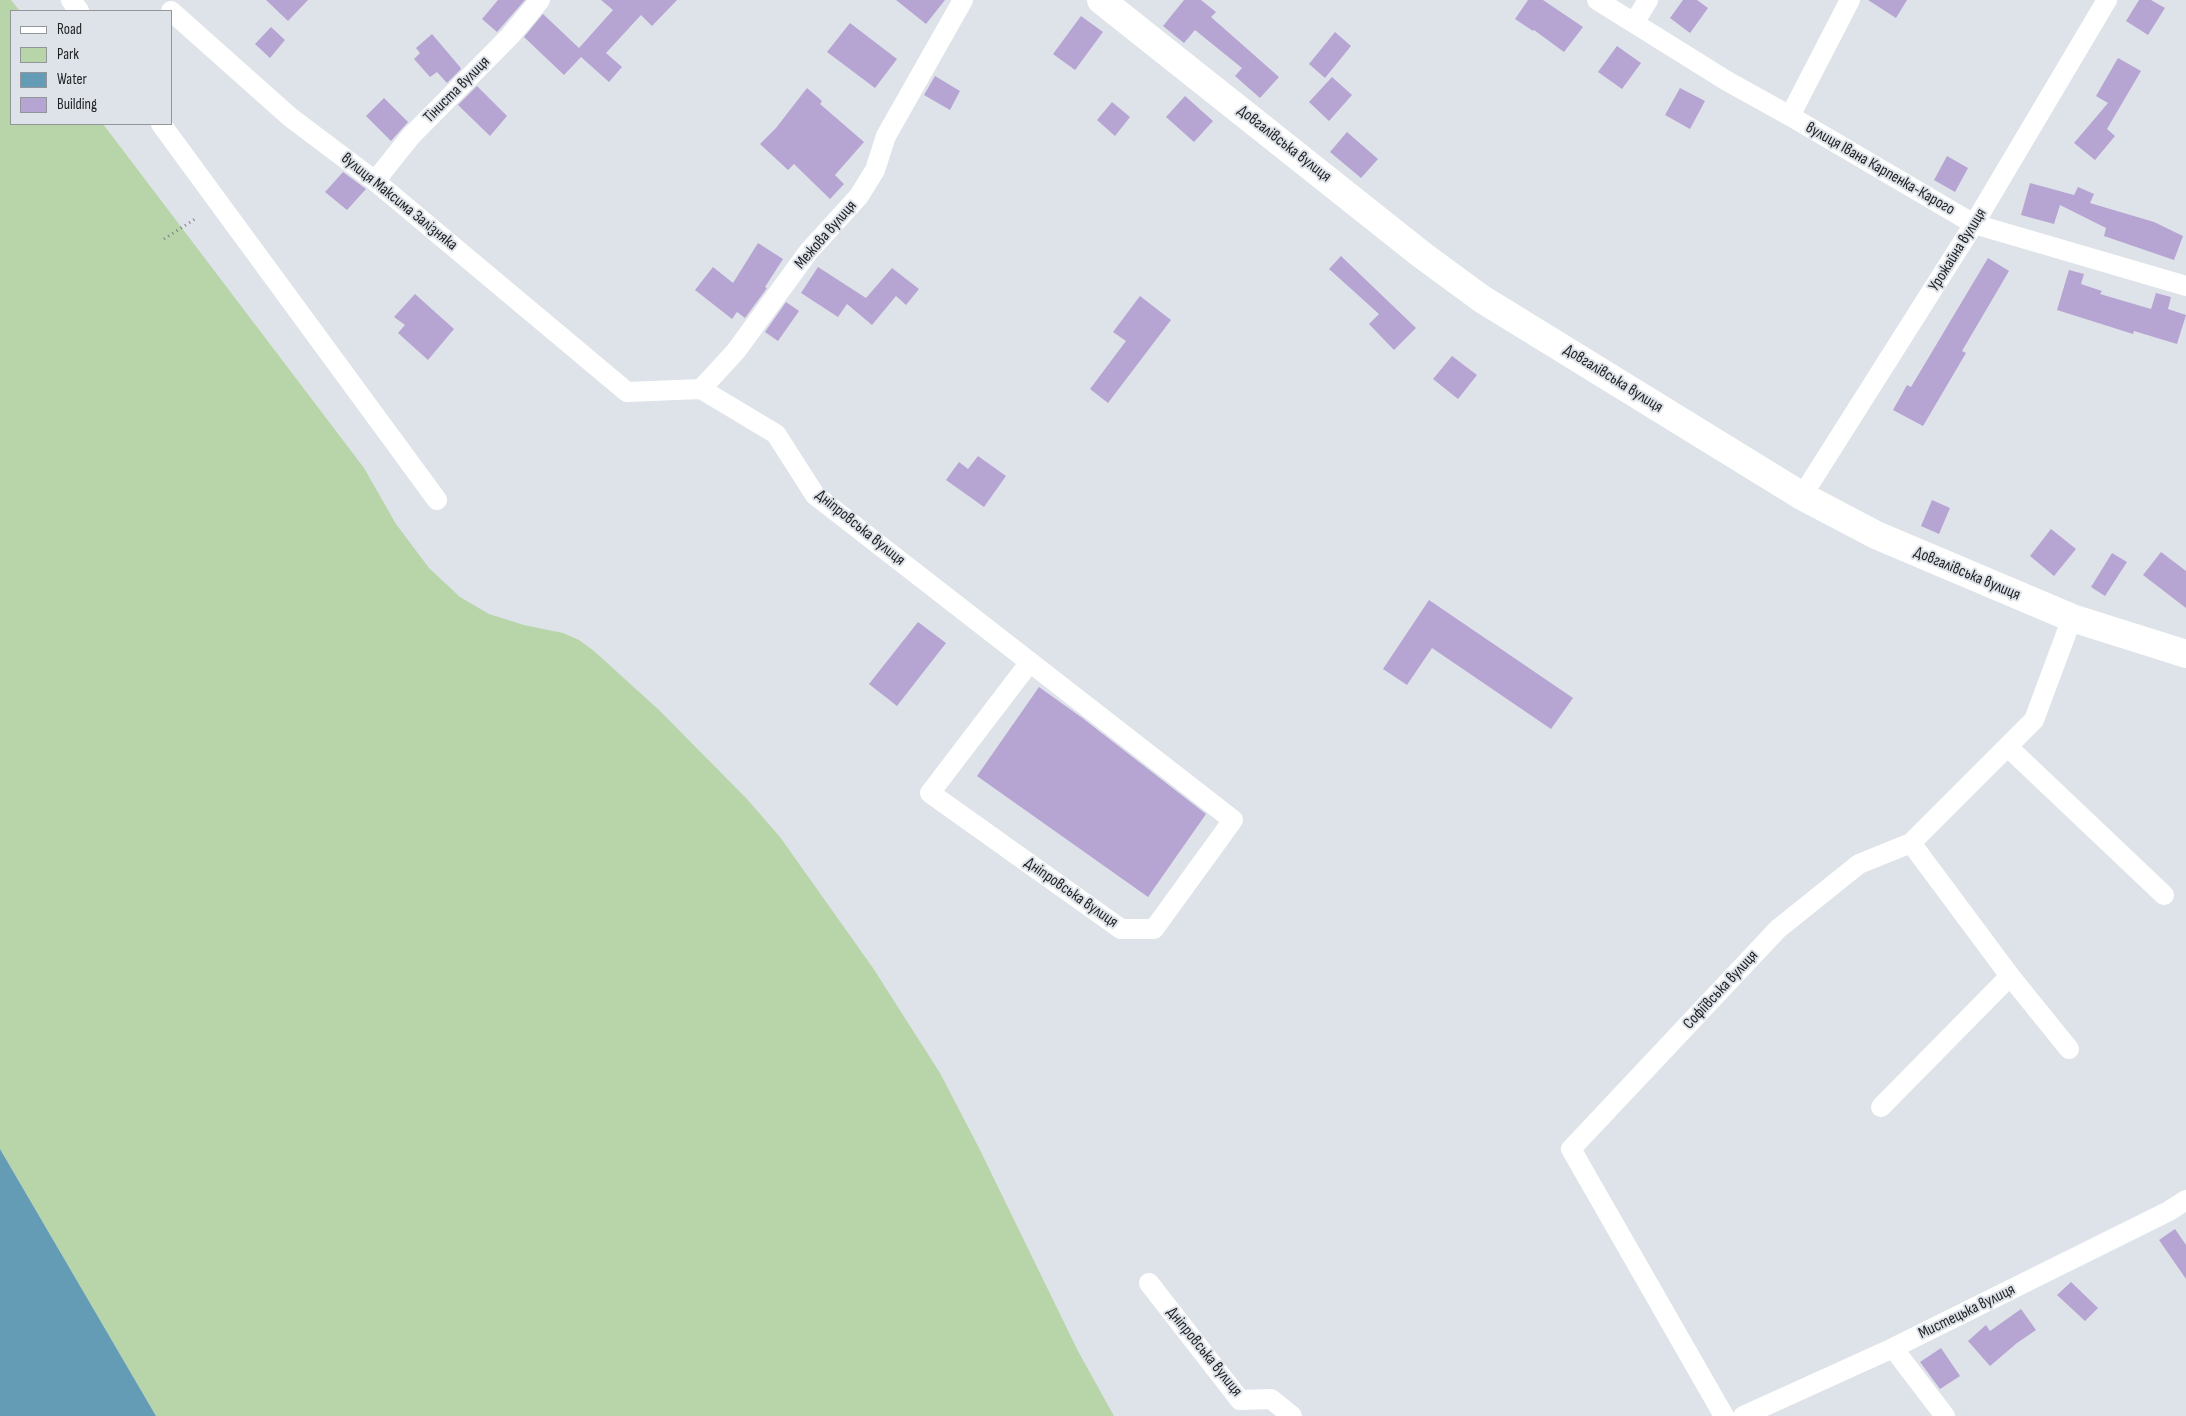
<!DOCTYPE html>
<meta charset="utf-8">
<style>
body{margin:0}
#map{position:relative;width:2186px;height:1416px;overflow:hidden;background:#dee3e9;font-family:"Sofia Sans Condensed",sans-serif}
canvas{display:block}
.legend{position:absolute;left:10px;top:10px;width:162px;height:115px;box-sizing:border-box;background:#dee3e9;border:1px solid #92969b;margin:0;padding:6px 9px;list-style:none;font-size:15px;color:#212325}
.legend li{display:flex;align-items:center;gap:10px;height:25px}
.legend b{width:25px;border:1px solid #92969b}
</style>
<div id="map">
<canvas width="2186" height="1416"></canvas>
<ul class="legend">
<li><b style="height:6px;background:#fff"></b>Road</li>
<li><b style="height:14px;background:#b8d5aa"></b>Park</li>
<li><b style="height:14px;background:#639cb4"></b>Water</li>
<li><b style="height:14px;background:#b6a4d3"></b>Building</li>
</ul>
</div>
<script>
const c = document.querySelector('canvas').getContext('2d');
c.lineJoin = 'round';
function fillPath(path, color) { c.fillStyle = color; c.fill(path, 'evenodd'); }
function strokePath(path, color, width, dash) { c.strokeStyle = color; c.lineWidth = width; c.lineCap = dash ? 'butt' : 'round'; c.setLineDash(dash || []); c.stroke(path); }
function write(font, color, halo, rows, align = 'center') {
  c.font = font + ' "Sofia Sans Condensed",sans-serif'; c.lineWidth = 4; c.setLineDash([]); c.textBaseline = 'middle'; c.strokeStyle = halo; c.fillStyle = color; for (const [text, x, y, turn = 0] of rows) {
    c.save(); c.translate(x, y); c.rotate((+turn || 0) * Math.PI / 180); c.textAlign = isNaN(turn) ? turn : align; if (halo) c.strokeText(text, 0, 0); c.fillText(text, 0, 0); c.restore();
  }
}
const green = new Path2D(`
 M0,0H11L20,11H11V124H103L364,468L396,524L429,568L460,597L489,614L524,625L563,633L579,640L594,651L659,710L747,799L780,837L873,968L940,1073L979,1148L1078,1351L1114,1416H156L0,1149Z`);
const water = new Path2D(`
 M0,1149L156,1416H0Z`);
const building = new Path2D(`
 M266,0H308L288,21Z
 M498,0H525L497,32L482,19Z
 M601,0H677L652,26L641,15L606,53L622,67L609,82L581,57L564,75L524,37L543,14L579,48L613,10Z
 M896,0H945L926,24Z
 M1184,0H1201L1216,12L1211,17L1279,77L1260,98L1235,76L1242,68L1195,30L1184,43L1163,26Z
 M1528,0H1543L1583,27L1564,52L1534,30L1533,31L1515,19Z
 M1683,0H1697L1708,8L1690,33L1670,18Z
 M1868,0H1907L1896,18Z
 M2139,0H2151L2165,8L2148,35L2126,21Z
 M1081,16L1103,32L1075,70L1053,54Z
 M850,23L897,59L875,88L827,52Z
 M271,27L285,40L270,58L255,44Z
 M1335,32L1351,46L1325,78L1309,64Z
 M432,34L460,67L461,69L447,83L437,72L430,77L414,59L420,53L416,48Z
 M1617,46L1641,63L1622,89L1598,72Z
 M2118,58L2141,71L2107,129L2115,136L2095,160L2074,143L2108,103L2096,96Z
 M935,76L960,91L950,110L924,95Z
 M1332,77L1352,95L1329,121L1309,102Z
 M477,86L507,116L490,136L458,105Z
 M807,88L822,101L820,104L864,142L835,175L844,184L830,199L794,164L788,170L760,144L776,128Z
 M1680,88L1705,101L1690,129L1665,115Z
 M1185,96L1213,121L1194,142L1166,117Z
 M384,98L408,122L391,141L366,116Z
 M1112,102L1130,117L1115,136L1097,120Z
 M1347,132L1378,159L1361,178L1330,152Z
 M1947,156L1968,168L1955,192L1934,180Z
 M343,172L366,189L347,210L325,192Z
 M2030,183L2074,195L2078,187L2094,194L2090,203L2154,222L2183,236L2174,260L2104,236L2106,228L2060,205L2054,224L2021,215Z
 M758,243L783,259L765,287L767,288L745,318L737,312L732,319L695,290L713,267L733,283Z
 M1341,256L1416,328L1394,350L1369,324L1379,314L1329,269Z
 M1988,258L2009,271L1962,351L1966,353L1923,426L1893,410L1907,385L1911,387Z
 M818,267L866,298L892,268L919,289L906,305L896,296L872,325L847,304L838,317L801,293Z
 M2069,270L2084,274L2081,284L2102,291L2100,294L2151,309L2156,293L2171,297L2168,309L2186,315L2177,344L2134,331L2133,334L2057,310Z
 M415,294L454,329L428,360L398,333L405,325L394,317Z
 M1140,296L1171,320L1108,403L1090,389L1126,341L1113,332Z
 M786,302L799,311L778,341L765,332Z
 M1452,356L1477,375L1458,399L1433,379Z
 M978,456L1006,476L984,507L946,480L959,462L968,469Z
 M1932,500L1950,508L1939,534L1921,526Z
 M2051,529L2076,549L2054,576L2030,556Z
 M2161,552L2186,571V608L2143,575Z
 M2112,553L2127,562L2105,596L2091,587Z
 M1429,600L1573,698L1551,729L1432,648L1407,685L1383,669Z
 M918,622L946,643L897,706L869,684Z
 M1039,687L1081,717L1206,814L1148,897L977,776Z
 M2175,1229L2186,1245V1279L2159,1240Z
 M2071,1282L2098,1308L2085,1321L2057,1295Z
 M2021,1309L2036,1330L2017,1343L1990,1366L1968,1341L1986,1325L1990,1331Z
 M1941,1348L1960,1376L1940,1389L1920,1362Z`);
const path = new Path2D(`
 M164,239L195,219`);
const street = new Path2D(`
 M71,0L79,11
 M1597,0L1727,81L1790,116L1974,224L2186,286
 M171,11L290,117L375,181L627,392L701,389L736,351L809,251L859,196L875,170L886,136L963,0
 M1634,23L1648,0
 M1790,116L1850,0
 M161,124L437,500
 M375,181L411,136L510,36L540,0
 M701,389L776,434L815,495L1233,820L1154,929H1121L930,793L1030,662
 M1802,496L1974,224L2107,0
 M2008,747L2164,895
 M1911,843L2010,976L2069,1049
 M1881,1107L2010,976
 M1149,1283L1240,1400L1271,1399L1292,1416
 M1893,1348L1945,1416
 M1724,1416L1571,1149L1778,929L1859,864L1911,843L2034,720L2072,618
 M1743,1416L1893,1348L2169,1211L2186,1200`);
const secondary = new Path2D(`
 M1101,0L1422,255L1482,299L1802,496L1876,535L2072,618L2186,654`);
const streetNames = [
 ["Тіниста вулиця",457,90,-45],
 ["Довгалівська вулиця",1284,144,38],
 ["вулиця Івана Карпенка-Карого",1880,169,30],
 ["вулиця Максима Залізняка",399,202,39],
 ["Межова вулиця",826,235,-49],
 ["Урожайна вулиця",1958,250,-58],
 ["Довгалівська вулиця",1613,379,32],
 ["Дніпровська вулиця",860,528,39],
 ["Довгалівська вулиця",1967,574,23],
 ["Дніпровська вулиця",1071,893,35],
 ["Софіївська вулиця",1721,990,-47],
 ["Мистецька вулиця",1967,1312,-26],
 ["Дніпровська вулиця",1204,1352,51]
];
fillPath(green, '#b8d5aa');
fillPath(water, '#639cb4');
fillPath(building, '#b6a4d3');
strokePath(path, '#7a7e82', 3, [1, 4]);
strokePath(street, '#fff', 20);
strokePath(secondary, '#fff', 28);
write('16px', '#212325', '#dee3e9', streetNames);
</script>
